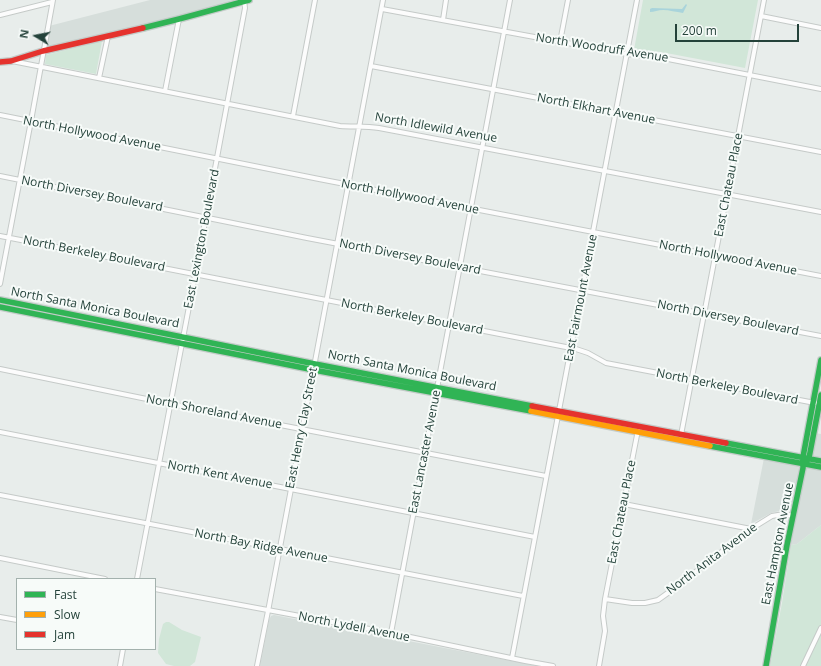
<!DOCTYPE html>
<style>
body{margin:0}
#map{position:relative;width:821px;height:666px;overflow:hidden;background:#e8edeb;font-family:"Open Sans",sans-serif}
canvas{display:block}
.legend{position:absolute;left:16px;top:578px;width:140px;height:72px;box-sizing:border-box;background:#f7fbf9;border:1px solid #a3b1ad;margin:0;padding:5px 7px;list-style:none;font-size:12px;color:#24423a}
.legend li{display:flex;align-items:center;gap:8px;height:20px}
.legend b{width:20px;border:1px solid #a3b1ad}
.north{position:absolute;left:16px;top:16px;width:40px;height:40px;-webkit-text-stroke:3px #f7fbf9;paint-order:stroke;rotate:280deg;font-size:11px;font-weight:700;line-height:16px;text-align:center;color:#24423a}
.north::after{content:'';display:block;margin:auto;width:14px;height:18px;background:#24423a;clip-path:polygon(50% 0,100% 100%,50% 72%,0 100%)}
.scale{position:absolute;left:675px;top:24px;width:124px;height:18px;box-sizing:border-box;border:2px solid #24423a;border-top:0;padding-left:5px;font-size:12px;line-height:14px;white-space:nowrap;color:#24423a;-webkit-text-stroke:3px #f7fbf9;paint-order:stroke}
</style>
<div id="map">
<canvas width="821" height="666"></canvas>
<ul class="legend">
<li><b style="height:5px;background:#30b455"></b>Fast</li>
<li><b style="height:5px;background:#ff9f0a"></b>Slow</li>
<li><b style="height:5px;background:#e5322d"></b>Jam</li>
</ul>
<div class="north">N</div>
<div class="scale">200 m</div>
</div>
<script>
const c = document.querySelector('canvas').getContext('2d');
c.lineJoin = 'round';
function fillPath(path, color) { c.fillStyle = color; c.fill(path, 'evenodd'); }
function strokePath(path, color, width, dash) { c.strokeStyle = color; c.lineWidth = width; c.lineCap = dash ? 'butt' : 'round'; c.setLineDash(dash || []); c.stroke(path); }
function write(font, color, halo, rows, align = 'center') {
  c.font = font + ' "Open Sans",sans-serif'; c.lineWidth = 4; c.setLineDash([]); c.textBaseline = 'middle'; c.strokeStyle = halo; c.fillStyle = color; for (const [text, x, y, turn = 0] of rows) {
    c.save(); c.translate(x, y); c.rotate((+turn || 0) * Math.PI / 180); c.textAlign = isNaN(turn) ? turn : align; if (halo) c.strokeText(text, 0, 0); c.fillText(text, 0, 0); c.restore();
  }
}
const built = new Path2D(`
 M150,0H242L43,51L49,26Z
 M815,433L821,434V525L797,544L791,545L798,509H787L771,513L751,524L764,458L810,468Z
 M274,615L300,620L538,666H260L269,620L271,616Z`);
const green = new Path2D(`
 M643,0H758L745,68L661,52L634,50Z
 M102,41L96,74L45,64L46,55Z
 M821,525V666H770L782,603L791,545L797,544Z
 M166,622H169L182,630L201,637L195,662L190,666H174L166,664L158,653L159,639L163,624Z`);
const water = new Path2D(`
 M686,4L687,5L683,13C676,12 669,10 663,10C658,10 654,12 650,12V9L652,8L682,9Z`);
const street = new Path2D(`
 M382,9L627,54L663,58L821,89
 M0,15L52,2
 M761,16L821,28
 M443,20L446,0
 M560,42L568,0
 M12,61L340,126C353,127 366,126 379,128L821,212
 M371,66L821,152
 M99,78L108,36
 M165,91L179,19
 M0,115L319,179L821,276
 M293,116L315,0
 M0,176L307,238L821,336
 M0,236L576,349L588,353L606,363L815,403
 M0,284L31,121L53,0
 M0,369L176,405L546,476
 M0,432L535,537
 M681,435L764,0
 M0,495L523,596
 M624,504L751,529
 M0,558L105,579
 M137,579L196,270L245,8L244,0
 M155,589L391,633L525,661L553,666
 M605,599L632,603H645L658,600L672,590L751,529L772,516L784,514L793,516
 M0,617L17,620
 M391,633L510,0
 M512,658L637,0
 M120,666L123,649
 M257,666L269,606L383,0
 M599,666L605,631L603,616L605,599L638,430
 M803,666L821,628`);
const fast = new Path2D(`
 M143,28L179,19L249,0
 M0,300L315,364L532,406
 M0,307L314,370L531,411
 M726,443L821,461
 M710,446L821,467
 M807,461L809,458L821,395
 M766,666L787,545L803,468V457L821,360`);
const slow = new Path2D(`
 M531,411L710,446`);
const jam = new Path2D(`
 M0,62L11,61L43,51L143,28
 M532,406L726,443`);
const streetNames = [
 ["North Woodruff Avenue",602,48,9],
 ["North Elkhart Avenue",596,109,11],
 ["North Idlewild Avenue",436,128,10],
 ["North Hollywood Avenue",92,134,11],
 ["East Chateau Place",729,185,-79],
 ["North Diversey Boulevard",92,194,11],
 ["North Hollywood Avenue",410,197,11],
 ["East Lexington Boulevard",202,239,-79],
 ["North Berkeley Boulevard",94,254,11],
 ["North Diversey Boulevard",410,257,11],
 ["North Hollywood Avenue",728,258,11],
 ["East Fairmount Avenue",581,298,-79],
 ["North Santa Monica Boulevard",95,308,11],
 ["North Berkeley Boulevard",412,317,11],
 ["North Diversey Boulevard",728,318,11],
 ["North Santa Monica Boulevard",412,371,11],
 ["North Berkeley Boulevard",727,387,11],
 ["North Shoreland Avenue",214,412,11],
 ["East Henry Clay Street",302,428,-79],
 ["East Lancaster Avenue",425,452,-79],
 ["North Kent Avenue",220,475,11],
 ["East Chateau Place",622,512,-79],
 ["East Hampton Avenue",778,544,-79],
 ["North Bay Ridge Avenue",261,546,11],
 ["North Anita Avenue",712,559,-37],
 ["North Lydell Avenue",354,627,11]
];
fillPath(built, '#d6dedb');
fillPath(green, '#d1e6d8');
fillPath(water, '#a9d4db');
strokePath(street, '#c5cac8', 6);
strokePath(fast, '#c3cbc8', 8);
strokePath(slow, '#c3cbc8', 8);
strokePath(jam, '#c3cbc8', 8);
strokePath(street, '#fcfcfc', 4);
strokePath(fast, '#30b455', 5.5);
strokePath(slow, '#ff9f0a', 5.5);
strokePath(jam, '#e5322d', 5.5);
write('12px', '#24423a', '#f7fbf9', streetNames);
</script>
